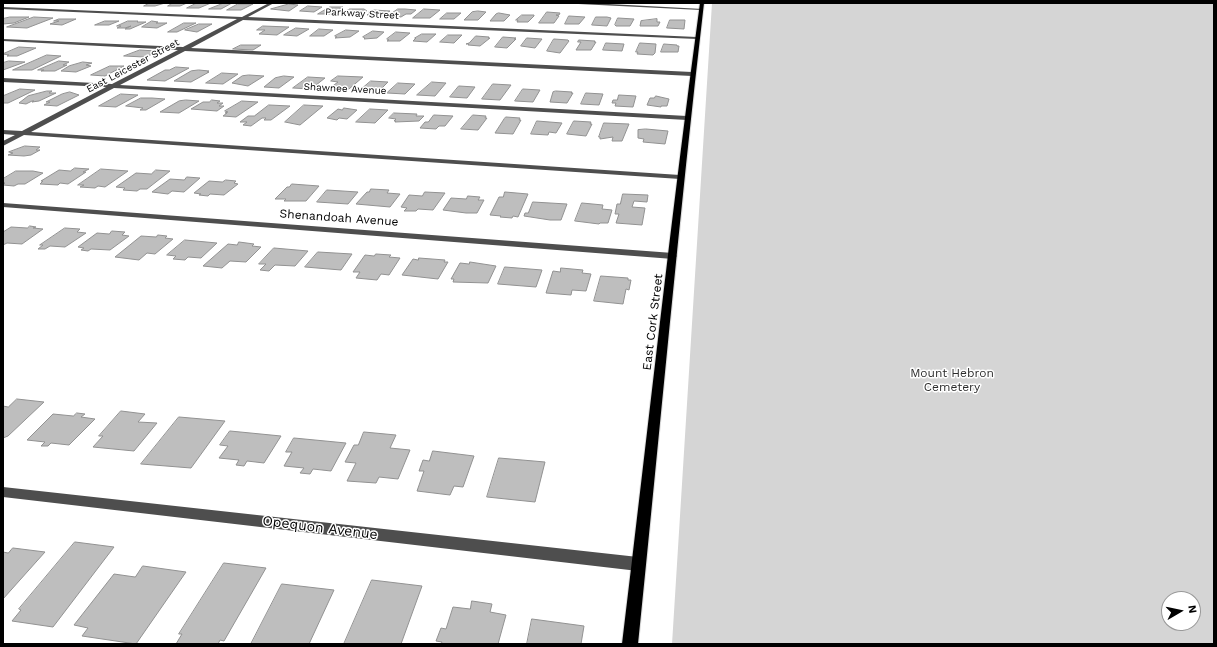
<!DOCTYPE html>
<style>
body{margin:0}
#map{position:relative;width:1217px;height:647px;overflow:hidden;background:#fff;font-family:"Work Sans",sans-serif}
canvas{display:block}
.frame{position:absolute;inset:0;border:4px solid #000;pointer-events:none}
.north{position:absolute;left:1161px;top:591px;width:40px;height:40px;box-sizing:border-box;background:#fff;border:1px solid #999;border-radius:50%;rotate:81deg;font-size:11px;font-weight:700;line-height:16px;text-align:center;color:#000}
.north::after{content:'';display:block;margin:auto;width:14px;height:18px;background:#000;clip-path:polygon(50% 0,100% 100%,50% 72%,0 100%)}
</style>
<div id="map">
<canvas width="1217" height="647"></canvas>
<div class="frame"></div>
<div class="north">N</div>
</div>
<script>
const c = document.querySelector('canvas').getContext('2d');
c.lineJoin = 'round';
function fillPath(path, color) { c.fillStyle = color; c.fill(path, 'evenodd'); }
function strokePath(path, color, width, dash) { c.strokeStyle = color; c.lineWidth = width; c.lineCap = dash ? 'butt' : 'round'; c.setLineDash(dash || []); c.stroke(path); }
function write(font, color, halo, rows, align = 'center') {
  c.font = font + ' "Work Sans",sans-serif'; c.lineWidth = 3; c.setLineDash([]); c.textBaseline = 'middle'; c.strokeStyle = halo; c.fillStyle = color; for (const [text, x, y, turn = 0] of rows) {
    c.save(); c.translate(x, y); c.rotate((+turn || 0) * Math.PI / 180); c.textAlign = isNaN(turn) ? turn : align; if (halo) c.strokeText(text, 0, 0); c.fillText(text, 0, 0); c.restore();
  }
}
const green = new Path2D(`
 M712,3H1214V644H672ZM1169,599H1193V623H1169Z`);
const building = new Path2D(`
 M150,3H165L155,6H144Z
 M173,3H187L180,6H168Z
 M197,3H211L199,8H187Z
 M224,3H232L221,9H209Z
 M238,4H253L241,10H227Z
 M289,4L298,5L289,11L271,9Z
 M308,6L322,7L314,12L300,11Z
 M330,7H343L332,14H318Z
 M350,9H364L367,11L364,13H342Z
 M398,9H405L416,10L411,14H406L401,17L388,16Z
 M424,9L440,10L430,18H413Z
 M371,11L374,10L390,11L382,16L367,15L371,12H369Z
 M478,11L486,12L478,20H464L472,12Z
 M547,12L560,13L559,15H556L559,16L554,23H539Z
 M447,13H461L454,19H440Z
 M499,13L510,15L504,21H490L496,14Z
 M522,15H534V16L528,22H517L518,20H516Z
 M569,16L585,17L579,24H565Z
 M10,17H29L14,23L3,24V19Z
 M34,17L53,18L27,28L7,27Z
 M596,17H607L611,18L607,26L592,25Z
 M618,18L634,19L630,26H616L615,25Z
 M59,19H76L62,25L50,24L59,21H54Z
 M657,19V22H660L658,26H640L641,21Z
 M670,20H685L684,29L667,28Z
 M105,21H119L109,25H95Z
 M128,21H138L137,22H146L130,29H125L131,26L125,28H117L121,26H117Z
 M152,21L158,22L156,23H167L157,28L142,27Z
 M184,23H196L177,32H168Z
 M199,24H212L197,32L185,30Z
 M263,26L289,27L277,35L259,34L265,30H257Z
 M296,28L309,29L297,36L284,35Z
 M319,29L333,30L324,36H310Z
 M346,30L359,31L350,37L335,38L337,37L335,36Z
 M373,31L384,32L377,38L364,39L365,38L363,37Z
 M396,32L410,33L400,41H387L389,40L387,39Z
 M422,34H436L427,42L413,41L416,38H415Z
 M448,35H462L454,43L440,42Z
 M476,36L489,37L488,38H490L480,46L468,45L469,44H466L469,43Z
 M503,37L516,38L514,39H516L507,48L495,47Z
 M527,38L542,39L535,48L521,46Z
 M554,39L568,40L569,41L560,53L547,51Z
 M579,40L595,41L594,42H596L591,50H576L581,42H578Z
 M606,43L624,44L622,51L603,50Z
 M640,43L656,44L655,53L653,55L637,54L638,52H636Z
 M664,44L677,45V46H679L678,52H661Z
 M241,45H261L253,50L233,49Z
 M19,47L36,48L17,56H7L9,55L3,54Z
 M140,50L156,51L152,53H156L144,57L124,56Z
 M47,55L61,56L32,70H13Z
 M9,61L25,62L3,70V63Z
 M59,61L69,62L63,65H67L55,71H41L44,70H38Z
 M83,62L92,63L86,65L91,66L76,72L61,71L69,66Z
 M110,66H124L105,76L91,75Z
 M176,67L189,68L165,81L147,80L165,70H169Z
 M199,70L209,71L207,72H209L191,82L174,81L191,71Z
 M222,73L238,74L223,84L206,83Z
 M249,75L264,76L248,86L232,83L242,76Z
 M284,76L294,77L279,88L264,87L275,78Z
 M338,76L363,77L349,89L330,88L338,82L331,81Z
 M308,77L325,78L311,89L293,88Z
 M371,81L388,82L377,93L358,92Z
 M432,82L446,83L435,96L417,95Z
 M398,83L415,84L405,94L387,93Z
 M493,84L511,85L500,100L482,99Z
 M459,86L475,87L467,98L450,97Z
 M20,89L35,90L8,103H3V97L4,96H3Z
 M523,89L540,90L533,102L515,101Z
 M47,91H52L49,93H56L39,101L32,102L34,101H32L26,104L19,103L28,96Z
 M556,91L572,92L571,93H573L567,103L550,102L553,92Z
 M70,92L79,95L57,106L44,105L50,102H46L62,94Z
 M586,93L603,94L599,105L581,104Z
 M121,94L138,95L116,107L99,106Z
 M619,95L636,96L633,107L615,106L616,103H612L613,100H617Z
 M656,96L669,99L667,106H661V107L647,105L650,98H654Z
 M141,98H152L165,99L146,110H140L143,108L126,106Z
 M186,100L199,101L179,113L160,112L179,101Z
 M212,100L220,101L217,103H223L219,106H224L217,111L191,109L203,102H209Z
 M242,101L258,102L236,117L223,116L227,113H225L228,112L225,111Z
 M269,105L290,106L271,120H264L266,118H262L251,126L243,125L247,122H240L248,116H254Z
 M304,105L323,106L300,125L285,122Z
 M344,108L357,110L347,119L339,118L337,120L327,118L338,109L342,110Z
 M370,109L388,110L375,123L356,122Z
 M394,113L417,114L416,116H424L419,121L395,122L396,121H394L396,119L389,118Z
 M434,115L453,116L445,126H439L436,129L420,128L425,122H428Z
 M473,115L486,116L485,118H487L478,130L461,129Z
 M506,117L520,118L519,120H521L513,134L495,133L504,119Z
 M537,121L562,123L556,133L549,132L548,135L531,134Z
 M574,121L591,122L590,124H592L586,136L567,134Z
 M604,123L629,124L622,141H612L613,137L600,139V137H599Z
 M646,129L668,131L665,144L643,142L644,139L638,138V130Z
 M25,146L40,147L36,150H40L31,155L24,156L8,155L13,153L9,152Z
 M75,168L89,169L83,172H86L68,184L60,183L58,185L40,184L43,181H41L59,170L70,171Z
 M101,169L128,171L105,187L98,186L95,188L80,187L84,185H78Z
 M156,170L170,171L147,189H140L137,191L123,190L125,188L116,187L136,173L151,174Z
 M16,171H33L43,173L25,184H18L14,186L3,185L5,183L3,182V179Z
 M187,177L200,178L184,192L172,191L168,194L152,192L170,179L184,180Z
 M226,180L236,181L234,183L238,184L224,195L210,194L208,196L199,195L201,194L194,193L209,181L222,182Z
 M292,184L319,186L306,201H284L286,199H275L287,187H289Z
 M371,189L389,190L387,193L400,194L390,207L356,204L367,192H369Z
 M327,190L358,192L348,204L317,202Z
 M425,192L445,193L433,210L418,209L416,211H404L407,208L401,207L409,195L422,196Z
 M505,192L528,194L518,217L513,216L512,218L500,217L501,216L490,215L499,197H503Z
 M623,194L648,195L647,202L634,201L632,207L645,208L642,225L616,223L619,214H615L617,204H620Z
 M468,196L480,197L478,200H484L477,213H466L443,210L451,198L466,199Z
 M533,202L567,204L561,220H550L524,216L525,213H528Z
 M582,203L603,205L602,209L612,210L608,223H600L599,224L575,221Z
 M30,226L36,227L33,228L43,229L22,244L7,243L3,245V232L11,227L27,228Z
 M65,228L80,229L77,232L86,233L65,247L50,246L45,249H38L43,245H40Z
 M112,231L125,232L122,235L129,236L110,250L91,249L88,251L81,250L84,248L78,247L97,233L109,234Z
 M158,235L167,236L165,238L173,239L155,254L147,253L139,260L115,257L141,236L156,237Z
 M185,240L217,243L201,258L188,257L185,260L173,259L176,256L167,255Z
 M239,242L254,244L252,246L261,247L246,262L230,261L222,268L203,266L228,244L237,245Z
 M274,248L308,251L295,266L275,265L269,271L260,270L266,264H259Z
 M318,252L352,254L341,270L305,267Z
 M376,254L391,255L389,257L400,258L389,275L381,274L377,280L356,278L360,272H353L365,255L374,256Z
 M419,258L445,260L444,262H448L438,279L402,275L413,259L418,260Z
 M470,262L496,266L488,283L453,282L454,279H451L460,263L469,264Z
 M505,267L542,270L536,287L498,284Z
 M561,268L583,270L582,273L591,274L586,291L572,290L571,295L546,293L553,271L560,272Z
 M601,276L628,278V280H631L629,290L626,289L623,304L594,301Z
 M17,399L44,402L8,436L3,438V406L8,407Z
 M121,411L145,414L138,422L157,423L134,451L93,447L103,436H99Z
 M77,413L85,414L81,417L95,419L69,445L51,443L48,446H41L45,442L27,440L53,414L73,416Z
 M179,417L225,421L191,468L141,464Z
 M230,431L281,436L264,463L247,461L244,466L236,465L239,460L219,458L228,446L220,445Z
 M364,432L396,435L390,448L410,450L398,479L379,477L376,483L347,481L356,463L345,462L354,445H358Z
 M294,438L346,443L331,471L313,469L310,474L300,473L304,468L284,466L292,452H286Z
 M433,451L474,456L463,487L454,486L450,495L417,491L424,471H419L423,460L429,461Z
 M499,458L545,462L535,502L487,497Z
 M75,542L114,547L53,627L12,621L21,610L19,609Z
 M13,548L45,552L3,599V552L8,553Z
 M224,563L266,568L224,641L220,640L218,644H176L182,634H179Z
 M143,566L186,572L136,644L82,636L88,628L74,625L114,574L135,577Z
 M372,580L422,586L401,644H344Z
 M282,584L334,590L309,644H251Z
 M472,601L492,604L490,612L506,615L498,644H441L442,642L436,641L441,628L446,629L453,607L470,609Z
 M532,619L584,626L581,644H527Z`);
const minor = new Path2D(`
 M269,3H274L248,17L697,37L699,38L697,39L243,20L191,48L692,72L695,74L692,76L185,51L120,85L687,116L690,118L687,120L114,88L31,132L680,175L684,177L680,179L24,135L3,146V141L15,135L3,134V130L22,131L106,87L3,82V78L112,84L178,50L3,41V39L183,47L237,19L3,9V7L242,17Z
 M558,3H590L703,9L701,10Z
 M3,203L673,253L677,256L673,259L3,207Z
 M3,487L638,557L643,559L645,564L643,569L638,571L3,497Z`);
const major = new Path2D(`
 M700,3H704C679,216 660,430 638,644H622C648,430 671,216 700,3Z`);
const farStreetnames = [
 ["Parkway Street",362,14,3],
 ["East Leicester Street",133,66,-28],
 ["Shawnee Avenue",345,89,3]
];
const streetNames = [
 ["Shenandoah Avenue",339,218,4],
 ["East Cork Street",653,322,-83]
];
const parkNames = [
 ["Mount Hebron",952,373],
 ["Cemetery",952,387]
];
const nearStreetnames = [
 ["Opequon Avenue",320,528,7]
];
fillPath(green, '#d5d5d5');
fillPath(building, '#bebebe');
strokePath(building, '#929292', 1);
strokePath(major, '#dbdbdb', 2);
fillPath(minor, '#4e4e4e');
fillPath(major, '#000');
write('10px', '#000', '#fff', farStreetnames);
write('12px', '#000', '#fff', streetNames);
write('12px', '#2c2c2c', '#fff', parkNames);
write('14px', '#000', '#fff', nearStreetnames);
</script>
